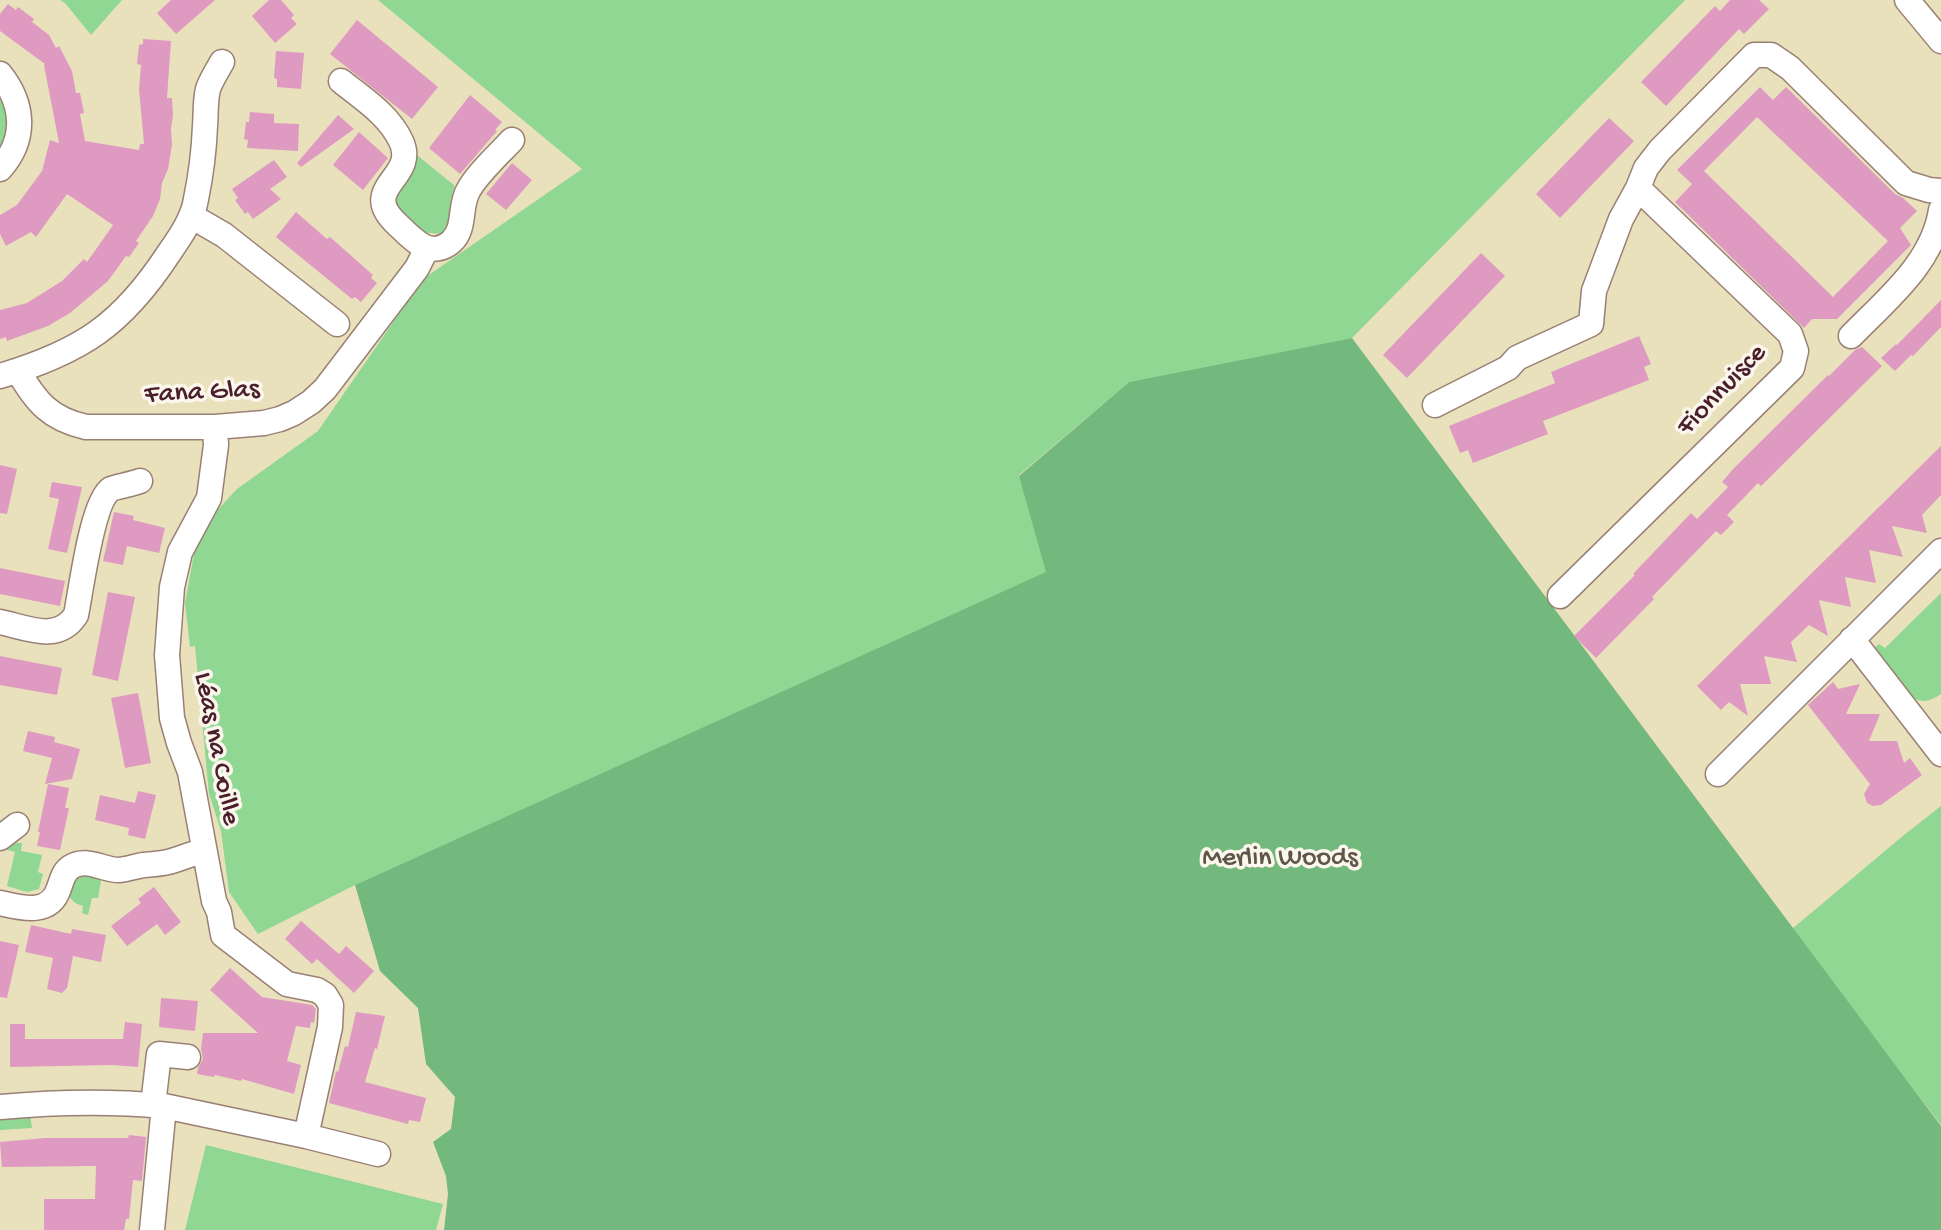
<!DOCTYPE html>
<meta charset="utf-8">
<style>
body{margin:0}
canvas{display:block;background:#e9e0bc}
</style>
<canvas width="1941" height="1230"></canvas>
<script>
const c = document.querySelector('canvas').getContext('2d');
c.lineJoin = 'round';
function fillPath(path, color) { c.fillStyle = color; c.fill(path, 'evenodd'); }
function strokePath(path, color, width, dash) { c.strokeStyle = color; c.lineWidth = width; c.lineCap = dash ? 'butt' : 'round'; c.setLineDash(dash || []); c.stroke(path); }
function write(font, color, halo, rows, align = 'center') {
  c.font = font + ' "Gochi Hand",sans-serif'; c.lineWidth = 7; c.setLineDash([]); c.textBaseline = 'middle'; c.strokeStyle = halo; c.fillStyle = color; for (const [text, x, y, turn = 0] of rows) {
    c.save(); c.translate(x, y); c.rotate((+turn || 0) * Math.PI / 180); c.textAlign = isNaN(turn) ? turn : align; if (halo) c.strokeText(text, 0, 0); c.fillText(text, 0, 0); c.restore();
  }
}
const green = new Path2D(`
 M60,0H122L91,35L65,3Z
 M378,0H1685L1352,338L1129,382L1019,475L1047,572L355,885L258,934L229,892L221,831L209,794L195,646L190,647L185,603L194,554L212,516L237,489L318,431L423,279L582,169Z
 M0,90C11,117 9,128 0,155Z
 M412,151L455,186C448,201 453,221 442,234L419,232L397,215L391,196Z
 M1941,593V694C1929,702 1921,704 1908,695L1873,649L1879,644L1885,648Z
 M1941,806V1125L1792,929L1904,835Z
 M9,843H22L21,851L42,855L38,872L43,874L39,889L27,892L7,886L15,852L0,848Z
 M73,874L98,876L101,881L98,898H92L88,915L82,913L83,906L75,903L64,891Z
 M30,1115L32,1128L0,1130V1119Z
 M206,1145L443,1204L436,1230H185Z`);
const forest = new Path2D(`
 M1352,338L1941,1126V1230H444L448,1194L446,1176L433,1142L451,1129L455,1097L426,1064L418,1008L380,971L355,885L1046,572L1019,476L1129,382Z`);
const building = new Path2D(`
 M171,0H215L176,34L157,13Z
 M269,0H281L294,15L291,18L297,24L275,43L252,16Z
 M1730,0H1759L1769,9L1744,34L1739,29L1666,106L1641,82L1715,6L1720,11Z
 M8,4L16,10L18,7L34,19L32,22L49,35L56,48L59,46L72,71L76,93H80L84,113L80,114L85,141L139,150L140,144H144L139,89L141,65L137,64L139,45L143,44V39L171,41L167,98H172L173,115L171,129L172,145L168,169L162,183L160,199L153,216L136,241L139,243L129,257L126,256L108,281L70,313L48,326L7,341L6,337L0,339V310L27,303L62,281L84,259L87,262L113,225L67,194L36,237L31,232L6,246L0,234V215L17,205L42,171L50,140L59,143L44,65L45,64L0,31V14Z
 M357,20L438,87L412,119L330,54Z
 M276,51L304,53L301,89L277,87V79L274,78Z
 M1760,87L1773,100L1786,87L1895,194L1903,198L1917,211L1900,228L1911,245L1837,319H1812L1804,328L1675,202L1692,184L1677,170ZM1757,117L1888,241L1833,297L1704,171Z
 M470,95L502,122L495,130L497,131L460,174L429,148Z
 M250,112L274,114V123L299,124L298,151L247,148L248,140L244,139L246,122H249Z
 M338,115L354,129L301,167L297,163Z
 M1609,118L1634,141L1560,218L1536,194Z
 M359,132L388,158L363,190L333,165Z
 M274,160L287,177L270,189L281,199L253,219L248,212L245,214L235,200L238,198L232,189Z
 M512,163L532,180L506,210L486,194Z
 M296,212L327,239L330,237L373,275L371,278L377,283L361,302L355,297L352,299L276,237Z
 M1481,253L1505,276L1407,378L1383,355Z
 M1941,300V327L1913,356L1911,355L1895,371L1881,358L1896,344L1897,345Z
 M1639,336L1651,364L1644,367L1649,380L1543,421L1548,434L1473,463L1468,450L1460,453L1449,426L1555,383L1551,372Z
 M1862,347L1882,366L1761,486L1758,483L1727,515L1734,522L1721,535L1716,531L1652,597L1654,599L1596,658L1574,636L1635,575L1633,574L1691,513L1697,519L1728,487L1722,482L1734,468L1828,375L1829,376L1855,350Z
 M1941,446V495L1922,515L1927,533L1892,526L1903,557L1869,550L1876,583L1845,577L1851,607L1819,600L1828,636L1809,625L1791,642L1797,662L1764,656L1771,684H1740L1748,716L1729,702L1721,710L1697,686Z
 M0,465L17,469L7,514L0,513Z
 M52,482L82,487L67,553L48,549L59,499L49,497Z
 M114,512L134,516L133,520L165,528L159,553L127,546L123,565L103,561Z
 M0,568L65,581L60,606L0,594Z
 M108,592L135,597L118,681L92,675Z
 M0,656L62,668L57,695L0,685Z
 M1833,682L1838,689L1860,684L1846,714H1880L1869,741H1897L1904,763L1910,758L1922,775L1881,805L1873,806L1867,803L1864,794L1870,784L1808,705Z
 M138,693L151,763L125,768L111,698Z
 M28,731L55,737L54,742L80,749L72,779L45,784L52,758L23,751Z
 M48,784L69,788L65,808H69L60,850L37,846L40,832H38Z
 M138,791L156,795L145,839L128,835L129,828L95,820L100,795L135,803Z
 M154,887L181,922L165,935L157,924L127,946L111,926L141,903L138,899Z
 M301,921L339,954L346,946L374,971L354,993L317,959L312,964L285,939Z
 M31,925L71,934L72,929L106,935L101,962L73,956L67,988L62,993L47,989L53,958L25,952Z
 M0,941L19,945L7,998L0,997Z
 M230,968L262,997L312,1005L316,1009L314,1023L311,1022L310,1028L296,1026L287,1061L301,1065L294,1094L242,1079L241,1081L215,1075L214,1077L197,1074L198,1068L203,1059L201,1049L203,1033H258L210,990Z
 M161,998L198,1001L195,1031L159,1027Z
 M356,1012L385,1016L377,1049L375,1048L365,1082L426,1098L420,1122L409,1120L408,1124L329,1103L336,1071L338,1072L345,1046L348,1047Z
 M125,1022L142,1024L138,1067L112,1065L10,1067V1024H25V1039H123Z
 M129,1135L146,1137L142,1181L133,1180L129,1219H126L124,1230H44V1199H95L96,1166L2,1167L0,1142L45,1138H128Z`);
const minor = new Path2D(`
 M1907,0L1941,41
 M0,74C24,104 27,139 0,169
 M341,81C363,99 388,114 401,141C419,179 355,187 399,226C406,233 414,241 423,246C432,251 443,249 451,242C466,229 459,207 468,191C476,175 499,154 512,140
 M191,216L224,235L337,324
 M1851,336C1886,300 1933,263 1941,210
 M18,371C36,402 50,419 86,427H215L264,423L280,419L294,413L311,402L325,389L417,268L427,248
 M0,376C81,352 122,325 169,253C180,237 193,219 196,199C201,175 204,150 205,126C206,114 205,101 208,89C211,80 217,71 222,62
 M1435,405L1508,368L1517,358L1591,324L1594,291L1621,219L1638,188
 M215,427L216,445L209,498L180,552L172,587L167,655L172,718L179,743L190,772L214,901L219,912L223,935L287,984L317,990L325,995L331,1005L330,1027L306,1136
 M1560,596L1792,368L1796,351L1790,334L1638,188L1646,168L1660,150L1754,55H1771L1790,68L1906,183L1929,190L1941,191
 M0,622C28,628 58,643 76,615C81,591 92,501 111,489C115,487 133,484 140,481
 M1852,639L1941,754
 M1718,774L1941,551
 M0,838L17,825
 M0,903C22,908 50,916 59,888C62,880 63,872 71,867C86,857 103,870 119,870C128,869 136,866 144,865C154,864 164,864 175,860C185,857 193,853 204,851
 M153,1105L159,1054L188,1057
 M164,1106L306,1136L378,1154
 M0,1107C54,1102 110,1101 164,1106L152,1230`);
const streetNames = [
 ["Fionnuisce",1723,391,-46],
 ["Fana Glas",202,394,-3],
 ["Léas na Coille",215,749,79]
];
const parkNames = [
 ["Merlin Woods",1280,860]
];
fillPath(green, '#8fd792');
fillPath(forest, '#73b87c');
fillPath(building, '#df9ac1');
strokePath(minor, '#9a8074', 27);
strokePath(minor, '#fff', 24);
write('28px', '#4a1f2b', '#fbf7ec', streetNames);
write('28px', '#5f564a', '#fbf7ec', parkNames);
</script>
